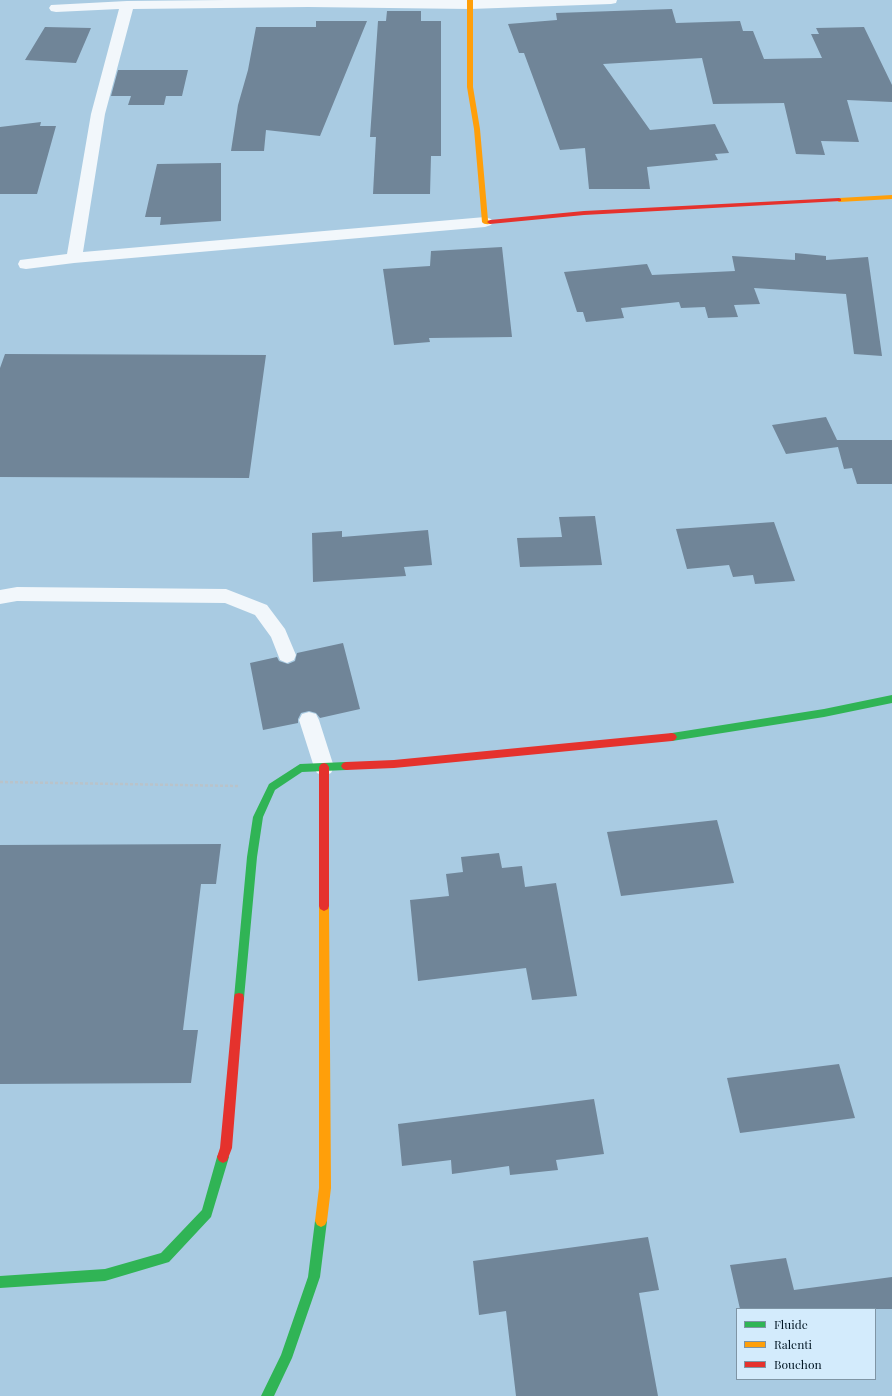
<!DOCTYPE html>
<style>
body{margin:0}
#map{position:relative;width:892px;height:1396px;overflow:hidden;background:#a9cbe2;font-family:"Playfair Display",serif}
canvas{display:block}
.legend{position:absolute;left:736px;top:1308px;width:140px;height:72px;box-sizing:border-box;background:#d3ebfc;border:1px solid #7f95a5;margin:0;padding:5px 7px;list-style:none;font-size:12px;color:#001523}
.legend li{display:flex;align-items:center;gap:8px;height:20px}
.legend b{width:20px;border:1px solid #7f95a5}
</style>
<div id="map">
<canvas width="892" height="1396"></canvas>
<ul class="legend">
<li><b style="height:5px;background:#30b455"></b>Fluide</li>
<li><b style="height:5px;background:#ff9f0a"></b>Ralenti</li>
<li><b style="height:5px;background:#e5322d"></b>Bouchon</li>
</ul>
</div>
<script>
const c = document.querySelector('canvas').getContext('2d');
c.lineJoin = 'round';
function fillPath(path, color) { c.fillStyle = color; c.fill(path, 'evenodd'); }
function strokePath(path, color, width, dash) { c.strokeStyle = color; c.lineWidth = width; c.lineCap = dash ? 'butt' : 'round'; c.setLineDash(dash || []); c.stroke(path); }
const building = new Path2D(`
 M672,9L676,23L740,21L743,31H753L764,59L822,58L811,34H819L816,28L864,27L892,85V102L847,100L859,142L821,141L825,155L796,154L784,103L713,104L702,58L603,64L650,130L715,124L729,153L715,154L718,160L647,167L650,189H589L585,148L560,150L524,53H519L508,24L557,20L556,13Z
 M387,11H421V21H441V156H431L430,194H373L376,137H370L378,21H386Z
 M316,21H367L320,136L266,130L264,151H231L238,105L248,70L256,27H316Z
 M45,27L91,28L76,63L25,60Z
 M118,70H188L182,96H166L164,105H128L131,96H111Z
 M41,122L40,126H56L37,194H0V127Z
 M221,163V221L160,225L161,217H145L157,164Z
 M502,247L512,337L429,338L430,342L394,345L383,269L430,266L431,251Z
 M795,253L826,256V260L868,257L882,356L854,354L846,294L754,288L760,304L734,305L738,317L708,318L705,307L681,308L679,302L621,308L624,318L586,322L583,312H577L564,272L647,264L652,275L735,271L732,256L795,260Z
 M5,354L266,355L249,478L0,477V368Z
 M826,417L837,440H892V484H857L852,468L844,469L838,447L786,454L772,425Z
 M595,516L602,565L520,567L517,538L562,537L559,517Z
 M774,522L795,581L755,584L753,575L733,577L729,565L687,569L676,529Z
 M428,530L432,565L404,567L406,576L313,582L312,533L342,531V537Z
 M343,643L360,709L320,718L316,713L309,711L301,713L298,719V723L263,730L250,663L277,657L279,661L288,664L295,661L297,653Z
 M717,820L734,883L621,896L607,832Z
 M221,844L216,884H201L183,1030H198L191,1083L0,1084V845Z
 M499,853L502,868L522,866L525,887L556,883L577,996L532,1000L526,968L418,981L410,900L449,896L446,874L463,872L461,857Z
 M839,1064L855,1118L740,1133L727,1078Z
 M594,1099L604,1154L556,1160L558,1170L510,1175L509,1166L452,1174L451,1160L402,1166L398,1124Z
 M648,1237L659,1290L639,1293L658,1396H516L506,1311L479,1315L473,1261Z
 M786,1258L794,1290L892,1277V1309H740L730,1265Z`);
const path = new Path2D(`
 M0,782L239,786`);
const lane = new Path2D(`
 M17,587L226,589L267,605L285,629L296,655L294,660L287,663L280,660L271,637L255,615L225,603L17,601L0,604V590Z
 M309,712L316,714L319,720L334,767L331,773L324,776L317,773L314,767L299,720L302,714Z`);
const street = new Path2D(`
 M226,0H617L616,3L611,4L470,9L308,7L133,9L105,114L83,252L485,217L491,219L493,222L491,225L485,227L74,263L26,269L20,268L18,264L20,260L67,254L91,114L119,9L56,12L51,11L49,8L51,5L127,1Z`);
const fast = new Path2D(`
 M892,695V703L824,717L672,741L669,740L667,737L669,734L672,733L824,709Z
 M346,762L349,763L351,766L349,769L346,770L302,772L275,790L263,817L257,857L244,998L243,1002L239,1003L235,1002L234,998L247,857L253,817L269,784L300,764Z
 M223,1151L227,1153L229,1157L211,1217L169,1262L105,1281L0,1288V1276L105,1269L161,1253L202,1210L217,1157L219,1153Z
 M321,1215L325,1217L327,1221L320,1277L292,1358L274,1396H261L281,1355L308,1277L315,1221L317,1217Z`);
const slow = new Path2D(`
 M467,0H473V87L480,129L488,220L493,222C491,225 484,225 482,222L474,129L467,87Z
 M892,195V199L839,202L836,200L839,198Z
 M324,901L328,903L329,906L331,1188L327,1221L325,1225L321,1227L317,1225L315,1221L319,1188V906L320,903Z`);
const jam = new Path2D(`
 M839,198L841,199V201L584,215L490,224L487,222L490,220L584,211Z
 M672,733L675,734L677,737L675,740L672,741L394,768L346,770L343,769L341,766L343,763L346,762L394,760Z
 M324,763L327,764L329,767V906L328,909L324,911L320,909L319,906V767L321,764Z
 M239,993L243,994L244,998L232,1148L227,1161L223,1163L219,1161L217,1157L220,1148L234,998L235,994Z`);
fillPath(building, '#708598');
strokePath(path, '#b9c3ca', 2.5, [3, 2]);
fillPath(lane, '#f2f7fb');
fillPath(street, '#f2f7fb');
fillPath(fast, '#30b455');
fillPath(slow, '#ff9f0a');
fillPath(jam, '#e5322d');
</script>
